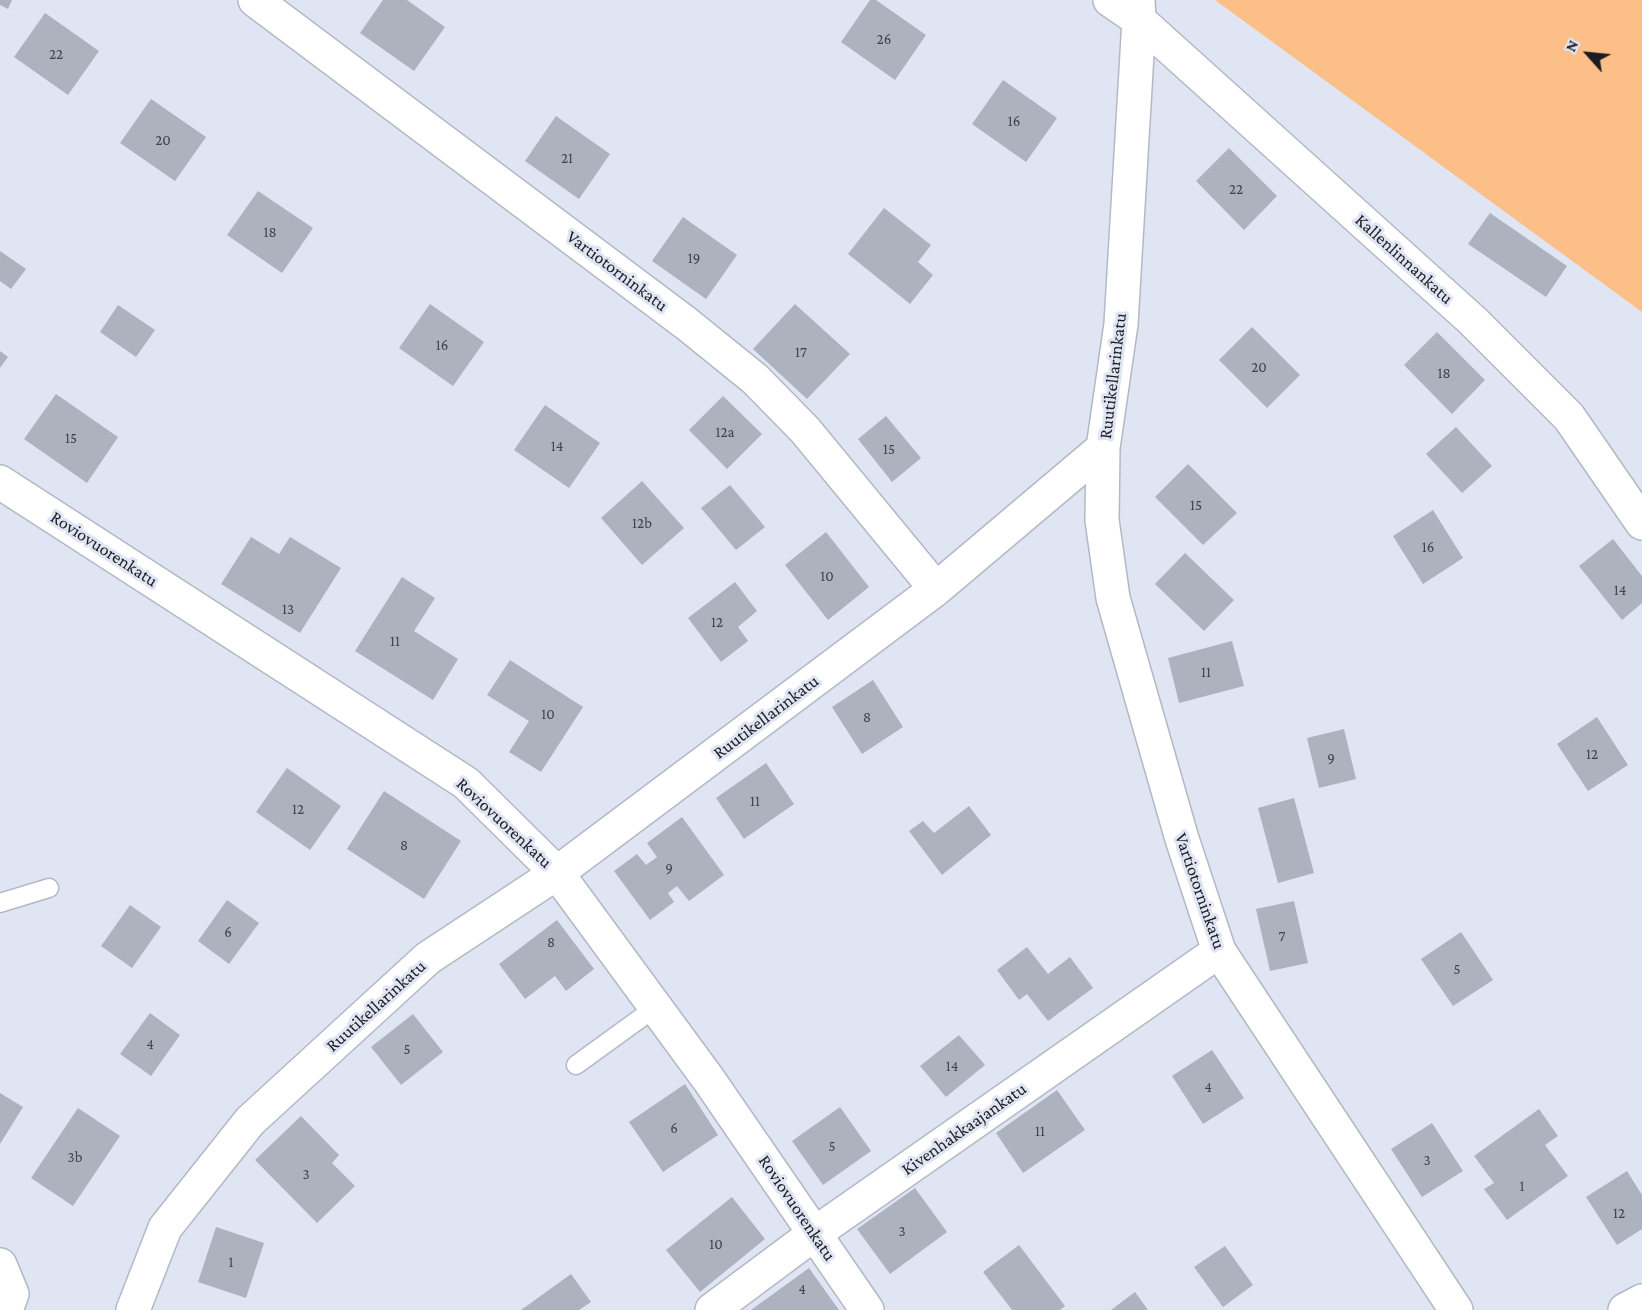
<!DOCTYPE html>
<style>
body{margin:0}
#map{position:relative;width:1642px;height:1310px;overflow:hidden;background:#e0e5f3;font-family:"Crimson Pro",serif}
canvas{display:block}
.north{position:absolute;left:1558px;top:24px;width:60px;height:60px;-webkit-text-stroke:4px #e0e5f3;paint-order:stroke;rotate:297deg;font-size:16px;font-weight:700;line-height:24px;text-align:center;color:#1c1d22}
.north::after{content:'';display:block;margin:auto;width:21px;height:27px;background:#1c1d22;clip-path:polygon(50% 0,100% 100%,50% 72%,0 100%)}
</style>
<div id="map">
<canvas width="1642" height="1310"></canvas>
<div class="north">N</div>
</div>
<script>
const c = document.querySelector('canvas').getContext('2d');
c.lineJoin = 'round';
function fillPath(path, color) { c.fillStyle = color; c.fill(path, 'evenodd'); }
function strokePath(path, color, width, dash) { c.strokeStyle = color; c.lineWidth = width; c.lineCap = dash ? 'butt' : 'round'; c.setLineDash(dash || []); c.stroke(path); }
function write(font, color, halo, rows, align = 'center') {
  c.font = font + ' "Crimson Pro",serif'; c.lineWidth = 6; c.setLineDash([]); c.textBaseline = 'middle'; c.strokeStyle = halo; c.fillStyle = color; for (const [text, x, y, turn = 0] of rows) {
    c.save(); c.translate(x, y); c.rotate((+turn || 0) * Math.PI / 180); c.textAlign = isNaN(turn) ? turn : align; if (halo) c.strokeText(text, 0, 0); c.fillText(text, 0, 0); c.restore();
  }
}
const green = new Path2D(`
 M1215,0H1642V312Z`);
const building = new Path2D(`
 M0,0H12L8,9L0,5Z
 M383,0H407L445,27L414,71L360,33Z
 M870,0H876L926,35L895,80L841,42Z
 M45,13L99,51L68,95L14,57Z
 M1003,80L1057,118L1026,162L972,124Z
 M151,99L206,137L175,181L120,143Z
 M556,116L610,154L579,199L525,161Z
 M1229,148L1277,196L1244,230L1196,181Z
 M258,191L313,228L282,273L227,235Z
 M884,208L931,245L918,262L933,275L910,304L848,254Z
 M1490,213L1567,266L1546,297L1468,244Z
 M683,217L737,255L706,299L652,261Z
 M0,251L26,269L11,289L0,281Z
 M430,304L484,342L453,386L399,348Z
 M795,304L850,354L807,399L753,349Z
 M118,305L155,330L136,357L100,332Z
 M1252,327L1300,375L1267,408L1219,360Z
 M1437,332L1485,380L1452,414L1404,365Z
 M0,351L8,357L0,368Z
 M56,394L118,437L87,483L24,439Z
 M723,396L762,434L727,469L689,430Z
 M545,405L600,443L569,488L514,450Z
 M886,416L921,458L892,482L858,439Z
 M1456,427L1492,466L1462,493L1426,454Z
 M1188,464L1237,513L1203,545L1155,497Z
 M642,481L684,528L642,565L601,518Z
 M730,485L765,527L736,550L701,508Z
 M1433,510L1463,558L1423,584L1393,536Z
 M826,532L869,587L828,620L785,565Z
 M251,537L279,554L290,537L341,568L300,633L221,584Z
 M1613,539L1642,576V603L1622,620L1579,566Z
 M1185,553L1234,600L1204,631L1155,584Z
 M402,577L435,598L414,631L458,659L433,700L355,651Z
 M735,582L757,611L738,627L748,641L721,662L688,618Z
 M1232,641L1244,686L1179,703L1168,658Z
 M510,660L583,707L541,772L509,752L529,721L487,695Z
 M873,680L903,727L862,754L832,707Z
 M1597,717L1628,765L1588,791L1557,744Z
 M1344,729L1356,779L1319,788L1307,738Z
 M766,763L794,804L744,839L716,798Z
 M287,768L341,806L310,850L256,812Z
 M384,791L461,841L424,899L347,849Z
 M1294,798L1314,873L1278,883L1258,808Z
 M969,806L991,835L942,875L909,831L923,821L934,833Z
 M682,817L724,875L689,901L677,886L668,893L674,902L650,920L614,871L637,854L646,865L657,857L647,843Z
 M227,900L259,923L229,964L198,941Z
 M1294,901L1308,963L1270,971L1256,909Z
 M130,905L161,927L132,968L101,946Z
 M557,920L594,969L566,991L555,976L525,999L499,964Z
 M1461,932L1493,980L1453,1006L1421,959Z
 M1027,947L1048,974L1070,957L1093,988L1048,1021L1027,994L1019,1000L997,970Z
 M150,1013L180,1035L151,1076L120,1054Z
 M413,1014L443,1052L401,1085L371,1047Z
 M959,1035L985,1065L946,1097L920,1066Z
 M1212,1050L1244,1098L1203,1124L1172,1076Z
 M685,1084L718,1135L663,1172L629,1122Z
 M1057,1090L1085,1130L1023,1173L996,1133Z
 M0,1093L23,1107L0,1144Z
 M840,1107L871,1151L823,1185L792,1141Z
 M78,1108L120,1136L73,1206L31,1178Z
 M1539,1109L1558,1136L1545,1145L1568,1176L1507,1220L1484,1189L1494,1183L1474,1156Z
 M301,1116L339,1155L332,1163L355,1186L317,1223L255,1160Z
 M1432,1123L1463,1171L1422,1197L1391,1149Z
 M1627,1171L1642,1195V1229L1617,1245L1586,1197Z
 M915,1188L947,1232L890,1274L857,1229Z
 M732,1197L765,1239L700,1292L666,1250Z
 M216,1227L264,1243L246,1298L198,1282Z
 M1019,1245L1065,1306L1060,1310H1012L983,1272Z
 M1225,1246L1253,1285L1223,1307L1194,1267Z
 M809,1268L839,1310H751Z
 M571,1274L591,1302L579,1310H521Z
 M1135,1292L1148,1310H1111Z`);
const service = new Path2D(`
 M0,903L49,888
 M576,1065L656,1007`);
const minor = new Path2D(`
 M255,0L687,324L755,379L805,430L936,589
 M1110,0L1139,20L1473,321L1569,417L1642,523
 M1138,0L1139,20L1121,324L1103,448L1102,520L1113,598L1182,839L1219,951L1456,1310
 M0,482L466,783L557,873L709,1080L867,1310
 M0,1265L12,1294L6,1310
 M133,1310L165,1228L250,1121L428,958L557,873L936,589L1103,448
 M712,1310L814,1234L1219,951
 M1625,1310L1642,1301`);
const numberNames = [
 ["26",884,39],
 ["22",56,54],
 ["16",1014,121],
 ["20",163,140],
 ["21",567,158],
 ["22",1236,189],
 ["18",270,232],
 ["19",694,258],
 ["16",442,345],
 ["17",801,352],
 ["20",1259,367],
 ["18",1444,373],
 ["12a",725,432],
 ["15",71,438],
 ["14",557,446],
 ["15",889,449],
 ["15",1196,505],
 ["12b",642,523],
 ["16",1428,547],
 ["10",827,576],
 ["14",1620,590],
 ["13",288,609],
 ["12",717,622],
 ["11",395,641],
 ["11",1206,672],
 ["10",548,714],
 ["8",867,717],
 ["12",1592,754],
 ["9",1331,758],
 ["11",755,801],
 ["12",298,809],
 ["8",404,845],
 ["9",669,868],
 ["6",228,932],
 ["7",1282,936],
 ["8",551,942],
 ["5",1457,969],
 ["4",150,1044],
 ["5",407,1049],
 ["14",952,1066],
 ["4",1208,1087],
 ["6",674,1128],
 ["11",1040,1131],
 ["5",832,1146],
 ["3b",75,1157],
 ["3",1427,1160],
 ["3",306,1174],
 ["1",1522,1186],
 ["12",1619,1213],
 ["3",902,1231],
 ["10",716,1244],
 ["1",231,1262],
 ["4",802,1289]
];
const streetNames = [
 ["Kallenlinnankatu",1404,259,42],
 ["Vartiotorninkatu",617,271,37],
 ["Ruutikellarinkatu",1113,376,-83],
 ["Roviovuorenkatu",104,549,33],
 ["Ruutikellarinkatu",766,717,-37],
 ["Roviovuorenkatu",504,823,43],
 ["Vartiotorninkatu",1200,891,71],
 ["Ruutikellarinkatu",376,1006,-42],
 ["Kivenhakkaajankatu",964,1129,-35],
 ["Roviovuorenkatu",797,1208,56]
];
fillPath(green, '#fdbf88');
fillPath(building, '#adb2bf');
strokePath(service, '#b3b8c5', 21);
strokePath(minor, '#b3b8c5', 36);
strokePath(service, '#fff', 18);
strokePath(minor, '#fff', 33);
write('15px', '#404249', null, numberNames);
write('18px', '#1c1d22', '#e0e5f3', streetNames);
</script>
